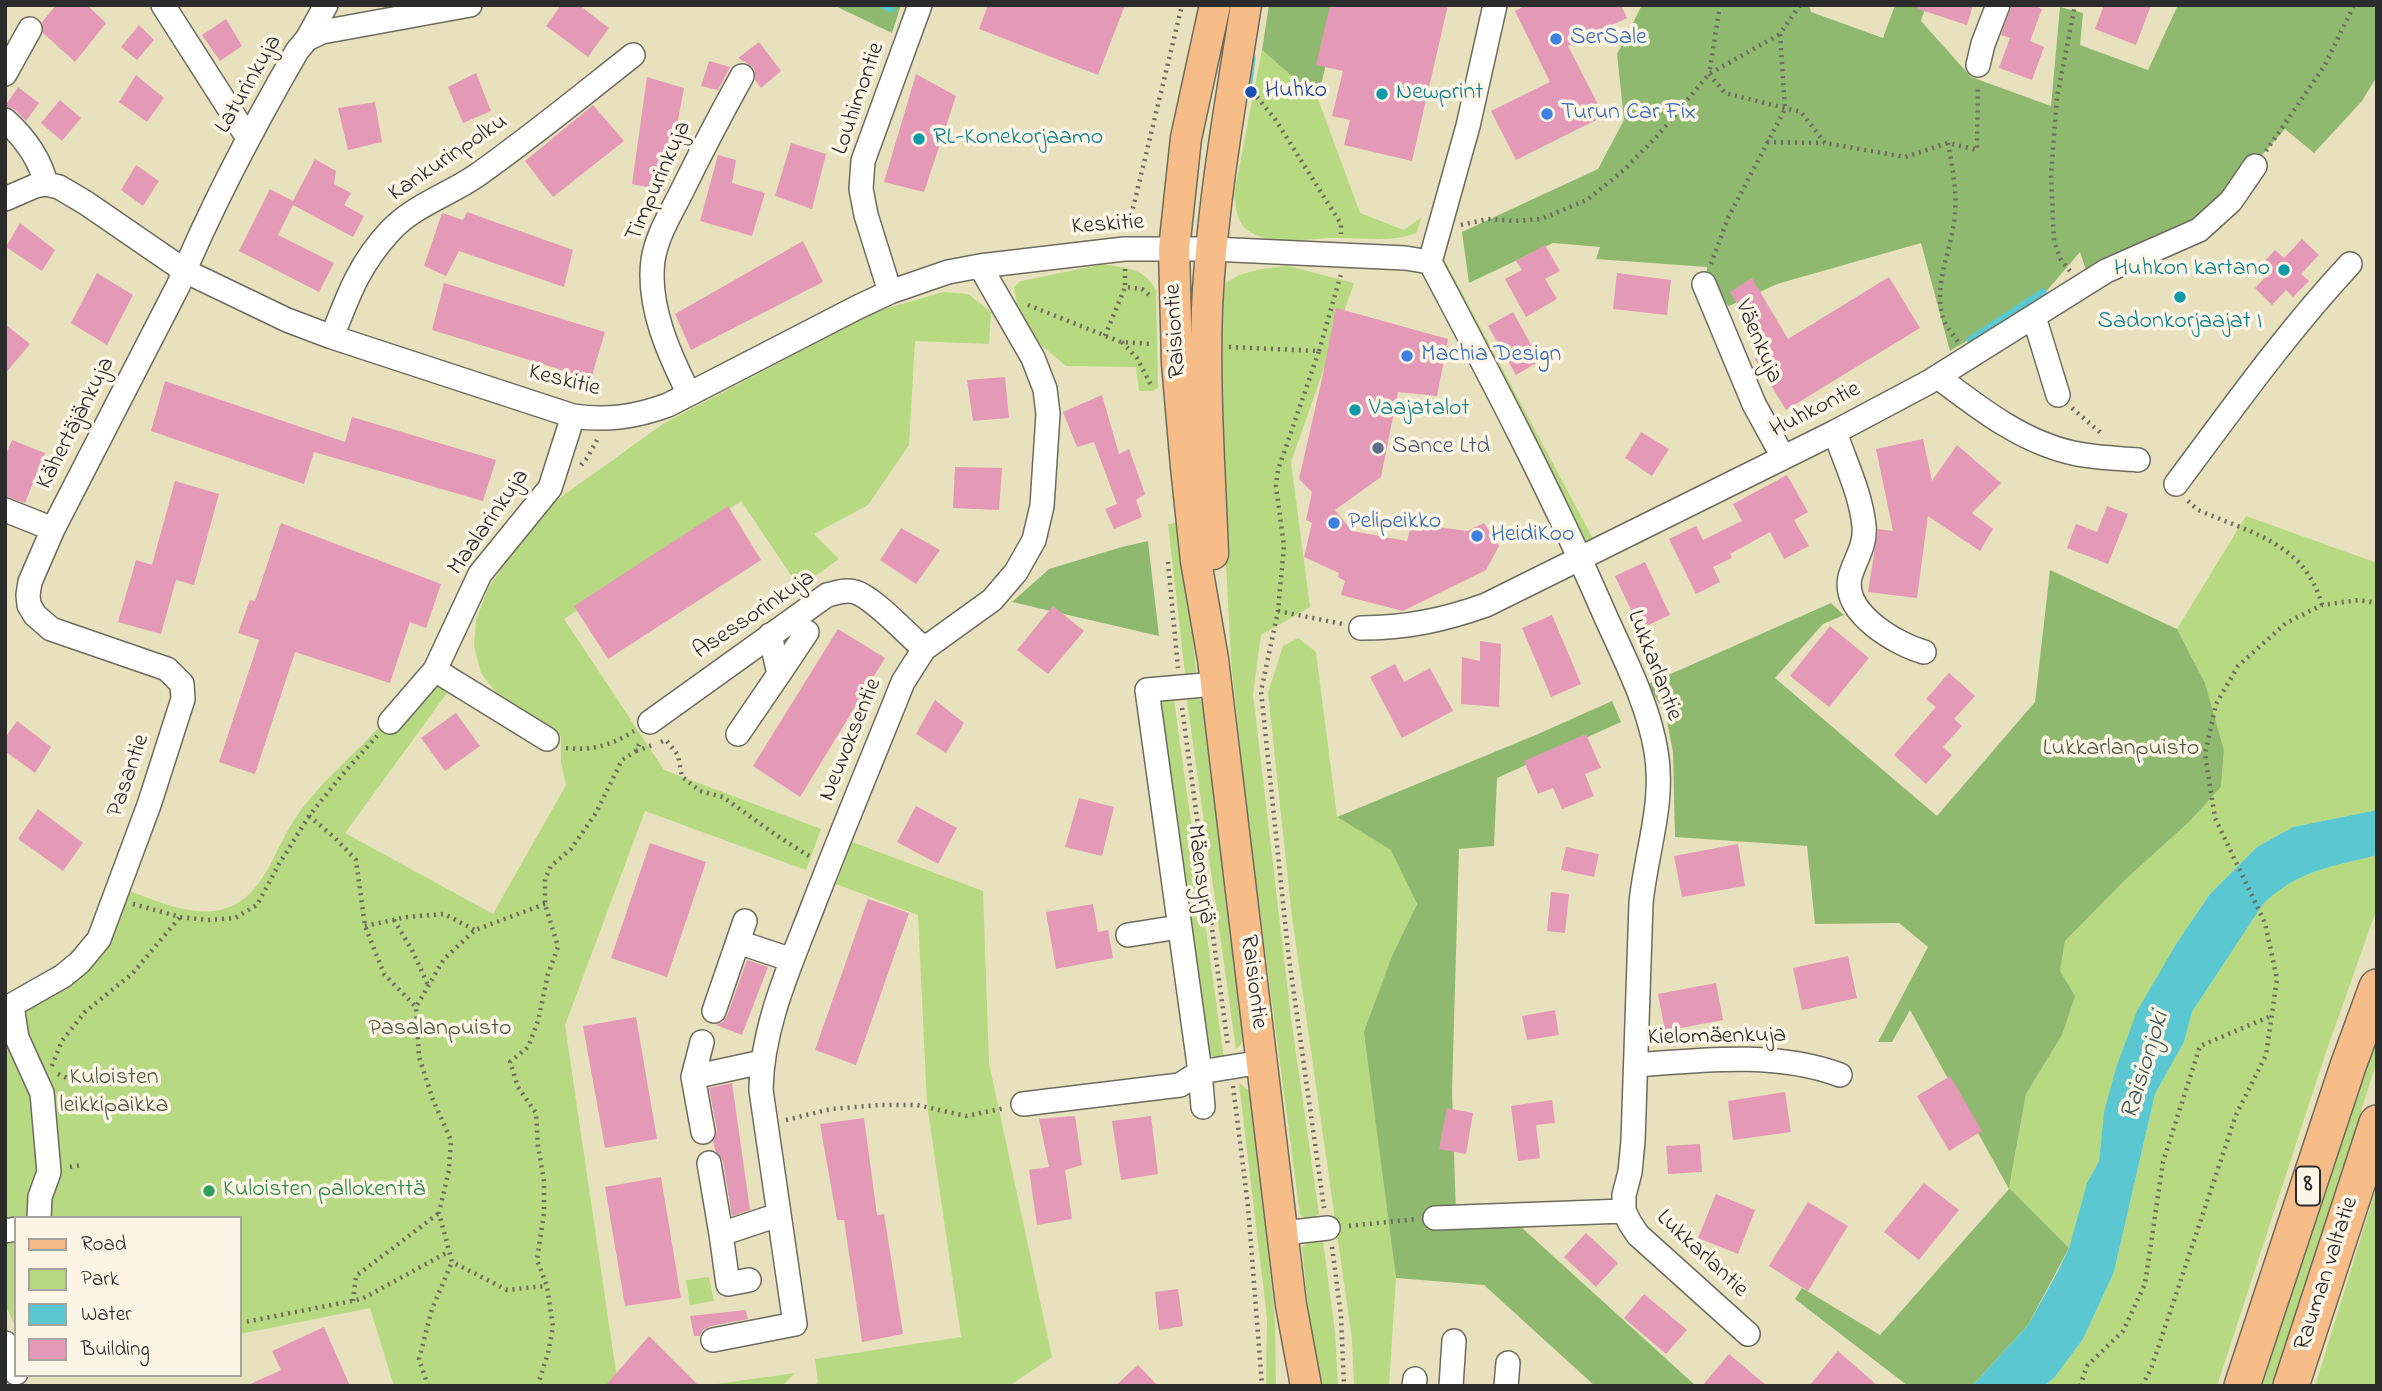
<!DOCTYPE html>
<meta charset="utf-8">
<style>
body{margin:0}
#map{position:relative;width:2382px;height:1391px;overflow:hidden;background:#e8e1bd;font-family:"Indie Flower",sans-serif}
canvas{display:block}
.frame{position:absolute;inset:0;border:7px solid #2b2b2b;pointer-events:none}
.legend{position:absolute;left:14px;top:1216px;width:228px;height:161px;box-sizing:border-box;background:#fcf5e5;border:2px solid #a8a49b;margin:0;padding:9px 12px;list-style:none;font-size:21px;color:#2b2b2b}
.legend li{display:flex;align-items:center;gap:14px;height:35px}
.legend b{width:35px;border:2px solid #a8a49b}
</style>
<div id="map">
<canvas width="2382" height="1391"></canvas>
<div class="frame"></div>
<ul class="legend">
<li><b style="height:9px;background:#f7bd88"></b>Road</li>
<li><b style="height:19px;background:#b6d982"></b>Park</li>
<li><b style="height:19px;background:#5bc8d1"></b>Water</li>
<li><b style="height:19px;background:#e49ab6"></b>Building</li>
</ul>
</div>
<script>
const c = document.querySelector('canvas').getContext('2d');
c.lineJoin = 'round';
function fillPath(path, color) { c.fillStyle = color; c.fill(path, 'evenodd'); }
function strokePath(path, color, width, dash) { c.strokeStyle = color; c.lineWidth = width; c.lineCap = dash ? 'butt' : 'round'; c.setLineDash(dash || []); c.stroke(path); }
function write(font, color, halo, rows, align = 'center') {
  c.font = font + ' "Indie Flower",sans-serif'; c.lineWidth = 7; c.setLineDash([]); c.textBaseline = 'middle'; c.strokeStyle = halo; c.fillStyle = color; for (const [text, x, y, turn = 0] of rows) {
    c.save(); c.translate(x, y); c.rotate((+turn || 0) * Math.PI / 180); c.textAlign = isNaN(turn) ? turn : align; if (halo) c.strokeText(text, 0, 0); c.fillText(text, 0, 0); c.restore();
  }
}
const green = new Path2D(`
 M1262,50L1318,99L1360,213L1404,230L1422,217L1416,233C1391,243 1362,237 1336,238C1310,238 1267,247 1246,229C1236,220 1236,206 1234,194Z
 M1435,246L1444,259L1599,550L1581,559Z
 M1104,264C1128,270 1142,266 1156,290L1158,388L1152,391H1139L1136,367L1066,366L1036,341L1018,310L1014,287L1021,281Z
 M1288,266L1354,283L1291,462L1310,607L1261,635L1253,694L1291,1018L1319,1214L1310,1220L1300,1215L1248,820L1231,660L1216,369V300L1224,284L1239,275L1261,269Z
 M944,292L968,294L991,312L989,344L915,341L909,445L868,505L814,534L839,559L799,587L741,501L564,619L664,770L821,829L806,870L645,811L565,1025L618,1386H394L370,1308L240,1334V1218H16V1328L5,1304V1016L100,953L117,928L129,891C158,901 195,919 227,908C263,896 274,851 293,822C321,778 365,748 396,707C407,693 416,677 425,662L452,686L345,833L493,914L566,785L561,763V736L498,695L481,673L474,646L476,620L488,589L511,553L550,505L663,424L877,311Z
 M2246,516L2377,563V810L2293,827L2257,847L2210,894L2178,941L2104,1112L2099,1161L2087,1183L2069,1248L2009,1189L2026,1094L2062,1035L2060,971L2065,941L2127,878L2189,822L2221,787L2224,750L2205,683L2177,629Z
 M1176,523L1189,592L1196,672L1185,674L1168,524Z
 M1298,638L1316,652L1337,817L1395,852L1417,904L1392,956L1365,1032L1396,1278L1389,1386H1354L1352,1339L1292,917L1268,693L1283,646Z
 M1155,697L1174,700L1224,1059L1205,1054Z
 M1195,697L1202,701L1245,1021L1241,1044L1236,1049L1187,701Z
 M852,842L983,891L989,1063L1052,1357L1009,1386H815L818,1382L815,1359L961,1337L927,1104L918,915L836,884Z
 M2377,855V908L2325,1055L2217,1386H2044L2054,1378L2083,1339L2114,1272L2155,1094L2184,1042L2192,1012L2263,904C2298,870 2332,867 2377,855Z
 M2377,1030V1061L2273,1386H2258Z
 M1239,1083L1248,1090L1254,1101L1275,1322L1276,1386H1266L1267,1318Z
 M2377,1186V1386H2315Z
 M1320,1238L1323,1241L1335,1332L1338,1386H1316L1302,1247L1313,1239Z
 M709,1277L714,1301L690,1305L686,1280Z
 M795,1373L782,1386L717,1384Z`);
const forest = new Path2D(`
 M833,5H901L892,33Z
 M1269,5H1339L1318,99L1262,50Z
 M1642,5H1809L1811,12L1883,38L1895,5H1926L1921,21L1971,77L2051,106L2060,7L2083,13L2080,45L2148,70L2178,5H2377V76L2362,101L2314,153L2285,129L2193,233L2087,273L2080,252L2044,294L1950,351L1921,243L1777,284L1729,306L1707,290V267L1596,259L1600,247L1553,243L1469,283L1462,232L1598,169L1624,120L1617,54Z
 M1148,541L1159,636L1012,602L1049,569L1122,547Z
 M2050,570L2177,629L2205,683L2224,750L2221,787L2189,822L2127,878L2065,941L2060,971L2075,996L2062,1035L2026,1094L2009,1188L2069,1248L2028,1325L1972,1386H1908L1795,1299L1802,1288L1880,1335L2009,1189L1910,1010L1892,1042H1878L1928,947L1899,923L1815,924L1807,846L1675,837L1673,752L1666,716L1648,684L1831,603L1844,615L1823,624L1775,678L1937,816L2035,702Z
 M1612,701L1621,722L1497,778L1494,846L1459,849L1452,1091L1456,1215L1520,1226L1696,1386H1595L1484,1285L1396,1278L1364,1032L1392,956L1417,904L1391,850L1337,817L1538,734Z`);
const water = new Path2D(`
 M2377,810V855C2332,867 2298,870 2263,904L2192,1012L2184,1042L2155,1094L2114,1272L2083,1339L2054,1378L2044,1386H1972L2028,1325L2057,1273L2069,1248L2087,1183L2099,1161L2104,1112L2116,1068L2137,1011L2178,941L2210,894L2257,847L2293,827Z`);
const stream = new Path2D(`
 M883,5L891,9
 M1249,82L1252,58
 M1970,340L2043,292`);
const building = new Path2D(`
 M56,5H87L106,23L75,62L43,33L42,22Z
 M561,5H579L609,28L588,57L546,26Z
 M988,5H1125L1098,75L979,29Z
 M1330,5H1448L1412,161L1344,145L1350,120L1332,116L1343,71L1316,65Z
 M1526,5H1621L1627,18L1568,46L1604,116L1516,160L1491,111L1550,82L1515,11Z
 M1918,5H1973L1967,25L1918,9Z
 M2012,5H2033L2042,9L2030,41L2044,47L2032,80L1999,68L2010,38L2001,35Z
 M2104,5H2151L2136,45L2095,29Z
 M226,19L242,46L220,61L202,35Z
 M139,25L154,40L137,60L121,47Z
 M759,42L781,71L761,88L755,80L754,68L738,58Z
 M709,61L730,67L718,90L701,86Z
 M476,73L491,111L463,123L448,87Z
 M916,74L956,96L924,192L884,182Z
 M136,75L164,98L147,122L119,102Z
 M647,77L684,88L665,191L632,184Z
 M18,87L39,103L26,121L14,109L5,106Z
 M60,100L81,118L62,141L41,123Z
 M375,102L382,142L348,150L338,108Z
 M593,105L624,141L553,197L525,161Z
 M791,143L826,154L812,209L775,196Z
 M718,155L736,160L732,183L765,193L752,236L700,221Z
 M315,159L336,171L334,184L351,193L344,205L364,216L353,237L293,205L278,235L334,263L319,292L239,251L270,189L293,201Z
 M136,165L159,181L143,206L121,190Z
 M467,212L573,250L564,287L459,251L446,276L424,266L442,213L463,220Z
 M20,223L55,250L42,271L6,247Z
 M2302,239L2319,255L2301,274L2309,281L2293,297L2286,290L2272,305L2255,288L2268,274L2260,266L2275,250L2284,258Z
 M803,241L823,282L691,350L675,314Z
 M1545,245L1560,271L1545,279L1557,299L1526,317L1505,279L1522,270L1516,261Z
 M97,273L133,295L107,345L71,323Z
 M1617,273L1671,280L1667,315L1613,309Z
 M1889,277L1920,328L1786,410L1755,359L1768,352L1730,292L1752,278L1788,339Z
 M444,283L605,332L591,379L432,330Z
 M1336,308L1448,339L1437,396L1398,392L1381,477L1335,510L1352,531L1407,541L1410,530L1422,531L1423,525L1467,531L1484,523L1499,546L1486,570L1403,611L1341,595L1345,581L1338,577L1339,573L1304,557L1312,523L1306,520L1312,492L1299,479L1323,374Z
 M1513,312L1540,361L1516,375L1488,326Z
 M5,324L30,344L5,374Z
 M1005,377L1009,418L973,421L967,380Z
 M165,381L345,442L352,417L496,460L483,501L314,452L304,484L151,431Z
 M1102,395L1119,454L1129,449L1145,494L1136,500L1142,517L1114,529L1105,509L1117,504L1094,442L1077,447L1063,412Z
 M1641,432L1669,449L1652,476L1625,458Z
 M1923,439L1932,481L1957,445L2001,483L1972,513L1993,529L1980,551L1928,516L1917,598L1868,592L1878,529L1893,531L1876,449Z
 M12,440L45,453L25,503L5,496V457Z
 M955,467L1002,468L999,510L953,508Z
 M1787,475L1808,512L1794,520L1809,546L1784,559L1770,532L1730,554L1732,558L1713,567L1720,582L1696,594L1669,539L1696,526L1703,540L1742,521L1733,504Z
 M175,481L219,494L194,585L176,580L161,634L118,622L136,560L152,565Z
 M728,506L761,560L608,659L574,606Z
 M2107,506L2128,514L2108,564L2067,548L2076,524L2097,532Z
 M281,523L441,584L426,628L410,622L390,683L295,652L255,774L219,762L259,640L238,633L250,600L255,601Z
 M901,528L940,550L916,584L880,560Z
 M1645,562L1670,615L1640,629L1615,576Z
 M1053,606L1084,631L1048,674L1017,650Z
 M1552,615L1581,684L1551,697L1522,628Z
 M1830,626L1869,658L1829,707L1790,676Z
 M838,629L885,658L800,797L753,766Z
 M1480,641L1501,644L1499,707L1461,704L1462,657L1480,661Z
 M1395,664L1404,682L1430,668L1453,711L1402,738L1370,677Z
 M1949,673L1975,696L1954,719L1962,726L1943,747L1952,755L1926,784L1894,755L1936,707L1926,699Z
 M935,700L964,723L946,753L916,734Z
 M456,713L480,746L445,771L421,738Z
 M17,721L51,747L35,773L5,751V738Z
 M1586,734L1601,768L1585,774L1594,796L1562,809L1553,788L1538,794L1524,761Z
 M1079,798L1114,807L1102,856L1065,847Z
 M916,806L957,828L938,864L897,842Z
 M38,809L83,843L63,871L18,839Z
 M650,843L706,862L667,977L611,958Z
 M1738,844L1745,886L1682,897L1674,856Z
 M1566,847L1599,854L1594,877L1561,870Z
 M1551,892L1569,894L1565,933L1547,931Z
 M868,899L909,913L856,1065L815,1050Z
 M1093,904L1098,932L1108,930L1113,958L1056,969L1046,912Z
 M1848,956L1857,998L1802,1010L1793,968Z
 M747,960L768,967L742,1035L716,1025L724,1021L727,1016Z
 M1716,983L1723,1020L1665,1031L1658,994Z
 M1555,1010L1559,1035L1527,1040L1522,1016Z
 M636,1017L657,1139L605,1148L583,1026Z
 M1950,1076L1982,1131L1949,1151L1917,1096Z
 M732,1083L750,1210L732,1216L723,1161L715,1150L713,1141L717,1130L709,1088Z
 M1785,1092L1791,1132L1733,1140L1728,1101Z
 M1552,1100L1555,1123L1536,1125L1540,1158L1518,1161L1511,1106Z
 M1447,1108L1473,1113L1466,1154L1439,1149Z
 M1075,1116L1082,1165L1065,1170L1072,1219L1037,1225L1029,1170L1049,1167L1039,1119Z
 M1151,1116L1158,1174L1121,1180L1112,1121Z
 M864,1118L877,1215L884,1214L903,1334L862,1342L844,1220H837L820,1124Z
 M1700,1144L1702,1172L1668,1174L1666,1146Z
 M661,1177L681,1298L625,1306L605,1187Z
 M1924,1183L1959,1210L1919,1260L1884,1232Z
 M1716,1194L1755,1210L1738,1254L1698,1238Z
 M1808,1202L1848,1226L1808,1291L1769,1266Z
 M1586,1233L1618,1263L1596,1287L1564,1257Z
 M1178,1289L1183,1326L1159,1330L1155,1292Z
 M1644,1294L1687,1330L1666,1354L1624,1318Z
 M746,1310L748,1319L710,1326L703,1330L700,1336H694L690,1316Z
 M324,1327L350,1386H246L281,1370L272,1351Z
 M649,1336L699,1386H605Z
 M1838,1351L1878,1386H1809Z
 M1729,1354L1767,1386H1702Z
 M1138,1365L1158,1386H1115Z`);
const path = new Path2D(`
 M1720,5L1709,74L1725,93L1801,112L1825,143L1905,157L1948,143L1977,150L1978,85
 M1257,97L1275,119L1341,224V234
 M1767,142L1824,143
 M1948,143C1952,166 1957,190 1955,213C1953,247 1934,280 1942,314C1943,324 1953,334 1958,342
 M2266,151L2325,65L2354,5
 M1461,225L1488,219L1514,221L1541,219L1587,200L1625,169L1659,134L1709,74L1780,34
 M1093,229L1129,221
 M1128,229L1182,5
 M1711,264L1728,218L1785,109L1780,34L1800,5
 M1125,269V287L1142,289L1149,295
 M2070,271L2061,260L2054,241L2051,175L2057,97L2075,5
 M1028,305L1121,342L1152,344
 M1105,336L1125,287
 M1122,342L1137,358L1152,387
 M1229,347L1319,351L1278,470L1276,486L1284,546L1278,611L1261,691L1288,951L1324,1208
 M1319,351L1341,274
 M2072,408L2102,434
 M581,465L587,458L597,440
 M2188,501L2198,510C2251,533 2305,543 2322,605
 M1168,562L1178,668
 M1278,611L1343,624
 M1182,708L1228,1046
 M661,742L666,740L678,755L682,777L700,791L723,797L776,835L809,856
 M566,748C592,751 612,745 634,731
 M636,751L653,745
 M309,816L335,838L356,860L365,926L384,974L416,1007
 M133,904L180,917L207,920L235,918L257,905L279,864L309,816L342,775L377,736
 M545,904L475,930L444,959L416,1007L419,1057L433,1100L451,1140L449,1170L439,1213L452,1262L507,1290L546,1286
 M394,920L412,950L428,985
 M365,926L407,917L444,914L475,930
 M52,1066L62,1041L85,1012L133,973L180,917
 M58,1074L67,1078
 M1233,1086L1248,1206L1262,1386
 M786,1120L831,1109L880,1105H917L966,1116L1005,1108
 M70,1167L81,1165
 M1349,1226L1417,1219
 M1332,1247L1341,1316L1344,1386
 M353,1301L356,1276L439,1213
 M240,1323L362,1299L448,1252
 M428,1386L419,1359L432,1309L452,1262
 M541,1386L539,1381L548,1353L553,1327L547,1286L537,1260L544,1213V1181L538,1146L536,1113L518,1087L510,1062L528,1047L538,1021L548,974L558,947L545,904V879L551,866L571,849L596,813L622,760L636,751L641,740
 M2080,1386L2087,1366L2123,1331L2145,1284L2163,1162L2200,1046L2271,1016
 M2142,1386L2151,1369L2236,1115L2266,1055L2277,979L2265,923L2215,818L2205,754L2216,704L2238,666L2286,623L2322,605L2359,600L2377,603`);
const minor = new Path2D(`
 M163,5L248,138
 M307,39L326,5
 M1978,65L1983,44L1998,5
 M5,74L30,29
 M5,120C25,138 40,159 46,184
 M5,199L35,186L46,184L59,187L86,203L185,271L287,320L332,337L573,416C607,421 635,417 668,405L858,307L890,292L948,272L980,266L1124,249H1212L1405,258L1430,262C1491,377 1552,493 1604,613C1624,658 1648,703 1656,751C1665,803 1646,852 1641,903L1633,1141L1630,1172L1624,1195V1211L1630,1223L1638,1235L1748,1334
 M1430,262L1468,126L1495,5
 M1704,284L1754,404L1783,457
 M890,292L866,215L861,189L863,161L920,5
 M2034,317L2058,395
 M332,337C348,296 359,264 391,230C415,205 448,195 476,176C530,138 581,96 633,55
 M1938,377C1979,408 2022,442 2073,453C2094,458 2116,458 2138,460
 M689,394C669,354 647,306 653,260C657,235 671,213 682,191C701,152 721,114 742,76
 M1835,432C1845,462 1861,494 1864,526C1866,546 1855,559 1850,577C1842,613 1896,644 1924,652
 M2176,484C2232,409 2286,333 2350,264
 M5,510L53,529
 M1361,628C1406,628 1444,620 1486,605L1835,432L1929,382L2106,271L2199,230L2231,201L2255,166
 M435,670L547,739
 M779,674L807,632
 M390,722L435,670L480,574L550,488L573,416
 M650,722L827,595C836,593 846,589 855,592C873,597 908,635 924,649
 M738,734L779,674L770,635
 M1128,935L1179,927
 M738,942L792,960
 M12,1006L17,1038L42,1093L49,1172L40,1197L39,1218
 M5,1009L63,976L80,962L99,939L149,805L183,699L182,684L167,669L51,629L35,615L29,605L28,595L30,582L53,529L178,286C212,205 253,127 297,51L307,39L322,32L470,5
 M714,1011L745,921
 M702,1042L693,1077L703,1132
 M1636,1065C1702,1060 1776,1051 1840,1075
 M693,1077L762,1062
 M1023,1104L1180,1085L1200,1072L1262,1062
 M1203,1107L1200,1072L1147,690L1216,684
 M709,1163L721,1234
 M1435,1218L1624,1211
 M5,1231L16,1229
 M1283,1233L1328,1228
 M749,1280L728,1284L721,1234L778,1215
 M713,1340L795,1324L761,1090C762,1026 790,966 813,906C842,831 873,757 903,682L924,649L992,600L1016,572L1034,540L1042,506L1048,414L1045,389L1033,358L980,266
 M5,1343L16,1373
 M1414,1386L1415,1379
 M1451,1386L1454,1341
 M1506,1386L1508,1363`);
const major = new Path2D(`
 M1215,5L1186,138L1174,249L1177,363L1186,467L1196,561L1213,659L1291,1305L1306,1386
 M1213,554C1210,472 1204,389 1207,308C1212,206 1230,105 1246,5`);
const highway = new Path2D(`
 M2242,1386L2348,1066L2377,987
 M2291,1386L2377,1123`);
const markers = [
 [1556,39,7,"#3f7fe0"],
 [1251,92,7,"#1a4fb4"],
 [1382,94,7,"#0f9aa8"],
 [1547,114,7,"#3f7fe0"],
 [919,139,7,"#0f9aa8"],
 [2284,270,7,"#0f9aa8"],
 [2180,297,7,"#0f9aa8"],
 [1407,356,7,"#3f7fe0"],
 [1355,410,7,"#0f9aa8"],
 [1378,448,7,"#5c6f8a"],
 [1334,523,7,"#3f7fe0"],
 [1477,536,7,"#3f7fe0"],
 [209,1191,7,"#2e9e5b"]
];
const shields = [
 [2308,1186,24]
];
const shieldNames = [
 ["8",2308,1186]
];
const shopNames = [
 ["SerSale",1570,39],
 ["Turun Car Fix",1561,114],
 ["Machia Design",1421,356],
 ["Pelipeikko",1348,523],
 ["HeidiKoo",1491,536]
];
const streetNames = [
 ["Laturinkuja",250,85,-60],
 ["Louhimontie",860,99,-71],
 ["Kankurinpolku",449,159,-34],
 ["Timpurinkuja",660,182,-66],
 ["Keskitie",1108,226,-4],
 ["Raisiontie",1177,331,-93],
 ["Väenkuja",1757,342,67],
 ["Keskitie",564,382,14],
 ["Huhkontie",1816,411,-27],
 ["Kähertäjänkuja",77,424,-63],
 ["Maalarinkuja",490,523,-55],
 ["Asessorinkuja",755,616,-34],
 ["Lukkarlantie",1653,666,69],
 ["Neuvoksentie",852,740,-68],
 ["Pasantie",130,776,-71],
 ["Mäensyrjä",1199,874,83],
 ["Raisiontie",1252,982,83],
 ["Kielomäenkuja",1717,1038,-1],
 ["Lukkarlantie",1701,1255,43],
 ["Rauman valtatie",2328,1274,-72]
];
const transitNames = [
 ["Huhko",1265,92]
];
const cultureNames = [
 ["Newprint",1396,94],
 ["RL-Konekorjaamo",933,139],
 ["Huhkon kartano",2270,270,"right"],
 ["Sadonkorjaajat I",2180,323,"center"],
 ["Vaajatalot",1369,410]
];
const serviceNames = [
 ["Sance Ltd",1392,448]
];
const parkNames = [
 ["Lukkarlanpuisto",2121,750],
 ["Pasalanpuisto",440,1030],
 ["Kuloisten",114,1079],
 ["leikkipaikka",114,1107]
];
const leisureNames = [
 ["Kuloisten pallokenttä",223,1191]
];
const waterNames = [
 ["Raisionjoki",2147,1066,-73]
];
fillPath(green, '#b6d982');
fillPath(forest, '#90b970');
fillPath(water, '#5bc8d1');
strokePath(stream, '#5bc8d1', 7);
fillPath(building, '#e49ab6');
strokePath(minor, '#6d6b5e', 26);
strokePath(major, '#6d6b5e', 33);
strokePath(highway, '#6d6b5e', 38);
strokePath(path, '#6d6b5e', 4.5, [2, 5]);
strokePath(minor, '#fff', 23);
strokePath(major, '#f7bd88', 30);
strokePath(highway, '#f7bd88', 35);
for (const [x, y, r, color] of markers) { const dot = new Path2D(); dot.arc(x, y, r, 0, 2 * Math.PI); c.fillStyle = color; c.fill(dot); strokePath(dot, '#fcf5e5', 2.5); }
for (const [x, y, w] of shields) { const box = new Path2D(); box.roundRect(x - w / 2, y - 19.5, w, 39, 5); c.fillStyle = '#fcf5e5'; c.fill(box); strokePath(box, '#2b2b2b', 2); }
write('bold 23px', '#2b2b2b', null, shieldNames);
write('24px', '#366cbe', '#fcf5e5', shopNames, 'left');
write('24px', '#2b2b2b', '#fcf5e5', streetNames);
write('24px', '#164399', '#fcf5e5', transitNames, 'left');
write('24px', '#0d838f', '#fcf5e5', cultureNames, 'left');
write('24px', '#4e5e75', '#fcf5e5', serviceNames, 'left');
write('24px', '#4e5641', '#fcf5e5', parkNames);
write('24px', '#27864d', '#fcf5e5', leisureNames, 'left');
write('italic 26px', '#395a5d', '#fcf5e5', waterNames);
</script>
